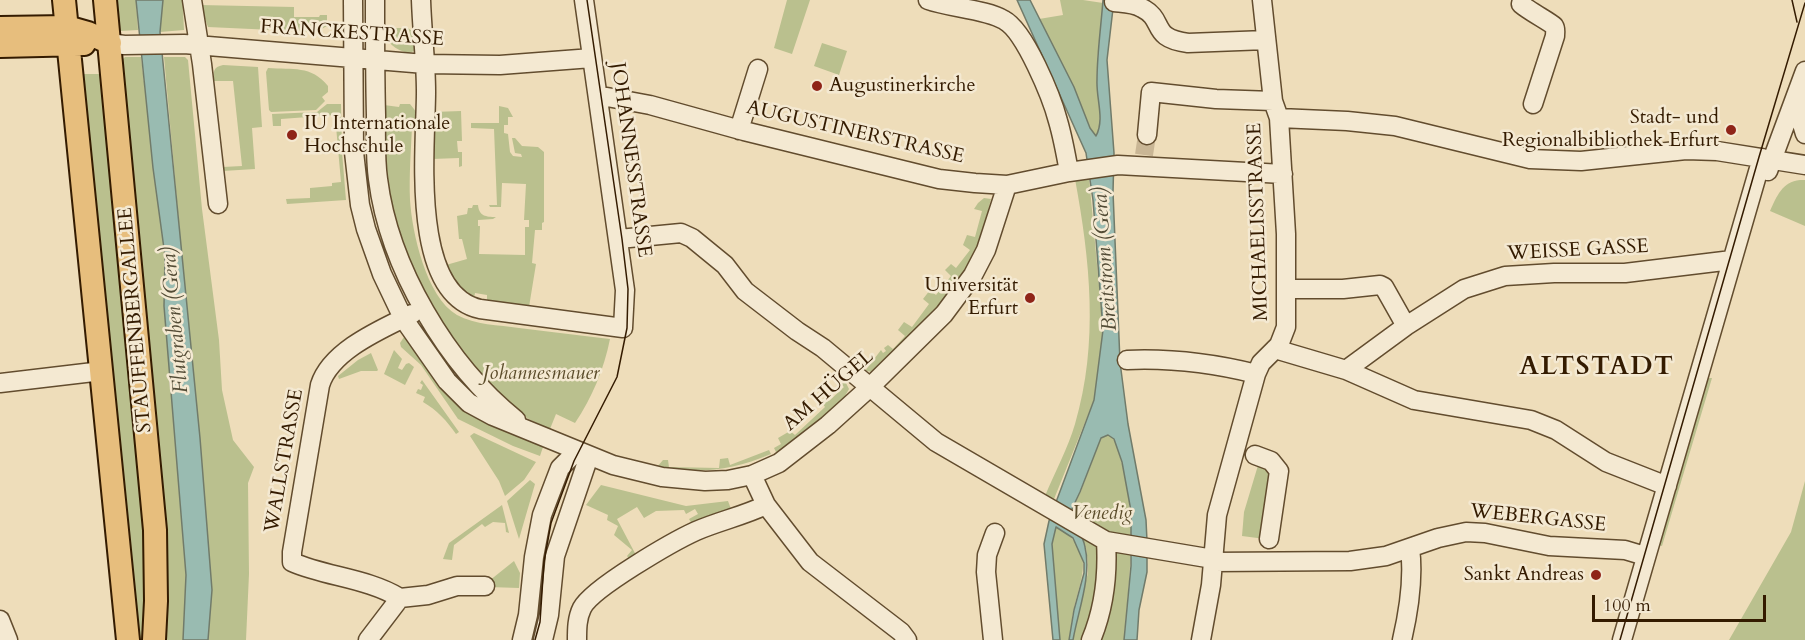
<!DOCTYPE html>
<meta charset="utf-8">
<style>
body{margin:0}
#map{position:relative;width:1805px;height:640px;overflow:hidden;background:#eeddba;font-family:Cardo,serif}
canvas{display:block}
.scale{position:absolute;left:1592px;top:595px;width:174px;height:27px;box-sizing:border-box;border:3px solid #341b00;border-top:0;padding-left:8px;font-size:18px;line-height:21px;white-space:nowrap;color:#341b00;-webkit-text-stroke:4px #f4e9d2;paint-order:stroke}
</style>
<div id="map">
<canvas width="1805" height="640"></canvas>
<div class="scale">100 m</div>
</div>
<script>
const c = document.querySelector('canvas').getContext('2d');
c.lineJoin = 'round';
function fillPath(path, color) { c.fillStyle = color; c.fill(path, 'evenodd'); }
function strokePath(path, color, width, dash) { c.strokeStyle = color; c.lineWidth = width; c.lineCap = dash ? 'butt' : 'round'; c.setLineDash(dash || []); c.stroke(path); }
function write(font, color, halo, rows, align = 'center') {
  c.font = font + ' Cardo,serif'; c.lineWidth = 5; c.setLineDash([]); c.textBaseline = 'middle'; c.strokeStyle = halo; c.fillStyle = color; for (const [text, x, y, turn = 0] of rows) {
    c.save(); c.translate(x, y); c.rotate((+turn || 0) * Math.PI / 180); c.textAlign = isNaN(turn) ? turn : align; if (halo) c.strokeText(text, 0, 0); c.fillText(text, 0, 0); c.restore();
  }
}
const green = new Path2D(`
 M115,0H136L138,30L120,31Z
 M163,0H186L187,10H183L184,30L160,32Z
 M787,0H810L792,54L774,48Z
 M1060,0H1083L1103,3C1101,29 1096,56 1097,82C1097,100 1104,119 1096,137L1090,128L1074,87L1039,19L1063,15Z
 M200,5L294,7V17H319L320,15H327V26L316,32L208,27Z
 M383,28H408L418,36L417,50L409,53C395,50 386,43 383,28Z
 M822,43L847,51L839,75L814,66Z
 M125,57H141L165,256L164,306L186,575L183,640H161L123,73L122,60Z
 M164,57H185L188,60L202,209L219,340L222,390L233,440L254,467L248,483L249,574L246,640H208L212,590Z
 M223,65L258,67L262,127L252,128L255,169L223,171V167L242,166L233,81H214C213,72 213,67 223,65Z
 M268,68C293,70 311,65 328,86V92L322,97L325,101L316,110L271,112L269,110L266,72Z
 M83,74H104L147,525V640H135L81,76Z
 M327,104H341L342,152L346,200L287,204L286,199L310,198V188L332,186V183L341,182L335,115L281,119V126H273L272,114L317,112Z
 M400,104H410L421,118L422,126H412C411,151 409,175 410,200C412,232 426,297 457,315C475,325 499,325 519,328C549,332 579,335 610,339C604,369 592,398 575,423L556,414L550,429C539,424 527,419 518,412C462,366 407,284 392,214C384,178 384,141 384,105L399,107Z
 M499,106L508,108L513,117H508V125H504V133L508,134L510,152L513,156L522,157L521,154L515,153L512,138H515L522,146L538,147L544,152V222L542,223V230H535L532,263L536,264L529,307L487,300V295L475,293L474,300L459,290L446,265L467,259L462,239H459L457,216L467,214L468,208H472L473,205H478C479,216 486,217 496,217L493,219L478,220V226H480L479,254L525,255V227H529V220H524L526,184L502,183L501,207H490L489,205H497L494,129L471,128V123H499Z
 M461,111L462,141H457L458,152H462V166L459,167V158L432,159L433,112Z
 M1089,177L1103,330L1094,400L1052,504L1045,496C1055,472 1068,448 1075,424C1099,343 1090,260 1075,179Z
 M1800,180H1805V226L1770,211C1777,196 1782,182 1800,180Z
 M984,198L991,199C987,213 985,227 980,240C960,295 914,332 873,372L865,371L881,350L883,353L886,351L884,348L888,345L893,349L905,336L898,330L904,322L912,327L929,304L923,299L930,290L936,295L951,276L945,270L951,264L956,268L970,250L963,245L967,235L975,237L982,211L974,209L978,203Z
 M404,337L409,340L440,382L542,446L543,447L540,456L513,446L458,419L421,365L401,347L400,343Z
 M394,350L402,359L398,368L402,370L406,364L409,363L414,367L405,385L384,374Z
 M371,353L378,370L377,371H361L339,379L338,376L358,360Z
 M1709,378H1712L1662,546L1658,545L1706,380Z
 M844,379L849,389L840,405L786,447L776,452L774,448L781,444L778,438L790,431L795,435L825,407L821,401L825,397L829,401L844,387L839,382Z
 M422,380L459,432L456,434C447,421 437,410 423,402L425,397L416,393L418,389L421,390L423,385L420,383Z
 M474,433L536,462L524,480L505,496L499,481L470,436Z
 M1109,435C1116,439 1117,447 1119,454C1139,515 1129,578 1124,640H1073L1078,611L1088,573V563L1086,548L1070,513L1081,491L1101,438Z
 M769,450L771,454C730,471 701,474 657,467L663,460H668L669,467L719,468L720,459L728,458L730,465Z
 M1259,462L1266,466L1272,476L1265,539L1242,536L1244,512Z
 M530,480L535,484L519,539L507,501Z
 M1805,481V640H1729L1791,532Z
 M601,485L686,506L728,501L731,509L711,515L713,522L695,529L689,519L698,514L695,509L686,514L684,510L656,511L644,518L637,507L617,519L637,557L630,560L627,556L632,550L614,535L618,526L607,520L608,515L586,505Z
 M502,505L509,533L506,532L505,523L493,522L485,527L482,524L454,545L452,560L443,559L449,543Z
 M1056,526C1095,550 1083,572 1074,608C1072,618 1071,629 1069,640H1060L1052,544Z
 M514,561L520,573L519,588L489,587V581Z`);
const water = new Path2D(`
 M136,0H163L160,32L200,438L212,590L208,640H183L186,575L164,306L165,256L153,168Z
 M1017,0H1030L1074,87L1090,128L1096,136C1105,119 1096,99 1097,80C1097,54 1101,27 1103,0H1114L1107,60L1114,153L1113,192L1120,362L1128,424L1146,520L1147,541V572L1139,610L1137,640H1124L1131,566V511L1122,462L1114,439L1108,435L1101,438L1080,492L1070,513C1075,524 1083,535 1085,547C1092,576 1078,611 1073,640H1069L1074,610L1084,573V563L1073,538L1056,527L1052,544L1060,640H1053L1044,544L1049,521L1094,400L1103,330L1093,200L1086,153Z`);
const minorTunnel = new Path2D(`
 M1144,155L1147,135`);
const minor = new Path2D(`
 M192,0L202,64L218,204
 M353,0L354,152L360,205L366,229L382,274L403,318L447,381L469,403L493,416L613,465L662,477L705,481L728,480L752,475L779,463L828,425L869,388L944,314L973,275L986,250L1007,185
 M375,0C375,38 375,76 376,115C376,136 375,158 378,179C389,267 447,365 516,420
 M421,0C422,31 426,61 426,92C426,146 409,293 480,309L623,328L625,290L584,0
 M928,0C950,8 985,9 1004,20C1025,31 1052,98 1058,121C1063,138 1066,155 1069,172
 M1522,0L1521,4C1529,11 1550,22 1554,26C1556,29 1555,32 1555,36L1533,104
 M1114,2C1123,3 1134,3 1142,8C1166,20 1149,38 1188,43L1266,40
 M110,43L124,45L184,44L425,64L500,65L592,58
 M599,97H607L650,105L744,131L939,179L975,183L1007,185L1069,172L1118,165L1283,174
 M1798,98V111L1805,134
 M1279,118L1347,121L1395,126L1530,159L1581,161L1686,150L1717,151L1805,165
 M739,130L758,69
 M1147,135L1151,92L1216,99L1273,101
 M1768,171L1805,71
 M619,239L681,233L692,238L725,265L745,291L797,331L823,348L936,442L1106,541L1213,559
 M1287,289H1343L1380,285L1384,287L1406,326
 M1275,349L1346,370L1414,400L1531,420L1556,430L1606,462L1667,486
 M1127,360C1173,358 1212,363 1256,374
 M1346,370L1406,326L1464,289L1505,276L1554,273H1625L1732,260
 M0,383L102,371
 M1255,455L1271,461L1279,471L1269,539
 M752,475L766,505L810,562L901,632L907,640
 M1213,562L1350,561L1386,556L1438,538L1466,532L1485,533L1549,546L1625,550L1645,556
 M400,598C367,578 327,577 292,562V552L320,385C331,350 382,329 412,314
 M0,620L8,640
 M368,640L400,598L428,595L457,586H485
 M522,640L528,615L534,557L542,515L560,468L577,451
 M543,640L549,615L555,556L589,456
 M577,640C577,629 577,618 582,608C592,588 674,541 696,531C719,521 743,516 766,505
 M993,640L986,572L987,555L995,533
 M1091,640C1104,609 1108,574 1106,541
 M1201,640L1211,585L1217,515L1256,374L1261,363L1279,345L1286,327V234L1279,118L1273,101L1262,0
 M1402,640C1409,610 1414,579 1410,548
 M1622,640L1762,158`);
const major = new Path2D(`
 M64,0L128,640
 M105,0L155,530L156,601L154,640
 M0,28L67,27L88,33L110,43
 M0,46L84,44`);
const tram = new Path2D(`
 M1792,0L1797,22
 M535,640L540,622L544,562L551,523L574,461L617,377L627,328L628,289L622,239L587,0
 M1620,640L1759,157L1805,3`);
const markers = [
 [817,86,6,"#8f2418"],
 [1731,130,6,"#8f2418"],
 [292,135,6,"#8f2418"],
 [1030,298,6,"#8f2418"],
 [1596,575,6,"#8f2418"]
];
const streetNames = [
 ["FRANCKESTRASSE",352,34,4],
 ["AUGUSTINERSTRASSE",855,133,13],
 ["JOHANNESSTRASSE",630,160,82],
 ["MICHAELISSTRASSE",1259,222,-92],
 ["WEISSE GASSE",1578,251,-3],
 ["STAUFFENBERGALLEE",136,320,-95],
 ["AM HÜGEL",829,391,-41],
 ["WALLSTRASSE",285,461,-80],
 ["WEBERGASSE",1538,519,6]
];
const poiNames = [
 ["Augustinerkirche",829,86,"left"],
 ["Stadt- und",1719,118],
 ["Regionalbibliothek Erfurt",1719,141],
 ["IU Internationale",304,124,"left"],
 ["Hochschule",304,147,"left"],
 ["Universität",1018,286],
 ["Erfurt",1018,309],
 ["Sankt Andreas",1584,575]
];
const parkNames = [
 ["Johannesmauer",541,374],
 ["Venedig",1102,514]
];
const waterNames = [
 ["Breitstrom (Gera)",1106,259,-94],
 ["Flutgraben (Gera)",176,320,-95]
];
const districtNames = [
 ["ALTSTADT",1597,368]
];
fillPath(green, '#bac08e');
fillPath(water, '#99bbb1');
strokePath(water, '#717b6a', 1.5);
strokePath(minorTunnel, '#c9b695', 18, [18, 9]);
strokePath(minor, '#624c2e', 21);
strokePath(major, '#341b00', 26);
strokePath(minor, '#f4e9d2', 18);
strokePath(major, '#e7be7d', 22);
strokePath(tram, '#341b00', 1.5);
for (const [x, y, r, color] of markers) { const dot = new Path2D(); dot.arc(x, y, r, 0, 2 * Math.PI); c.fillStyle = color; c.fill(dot); strokePath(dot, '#f4e9d2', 2); }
write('20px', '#341b00', '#f4e9d2', streetNames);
write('20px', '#341b00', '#f4e9d2', poiNames, 'right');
write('italic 20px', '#5c4d2b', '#f4e9d2', parkNames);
write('italic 21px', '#524b35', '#f4e9d2', waterNames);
c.letterSpacing = '1.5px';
write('bold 26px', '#341b00', '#f4e9d2', districtNames);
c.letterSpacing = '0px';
</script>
